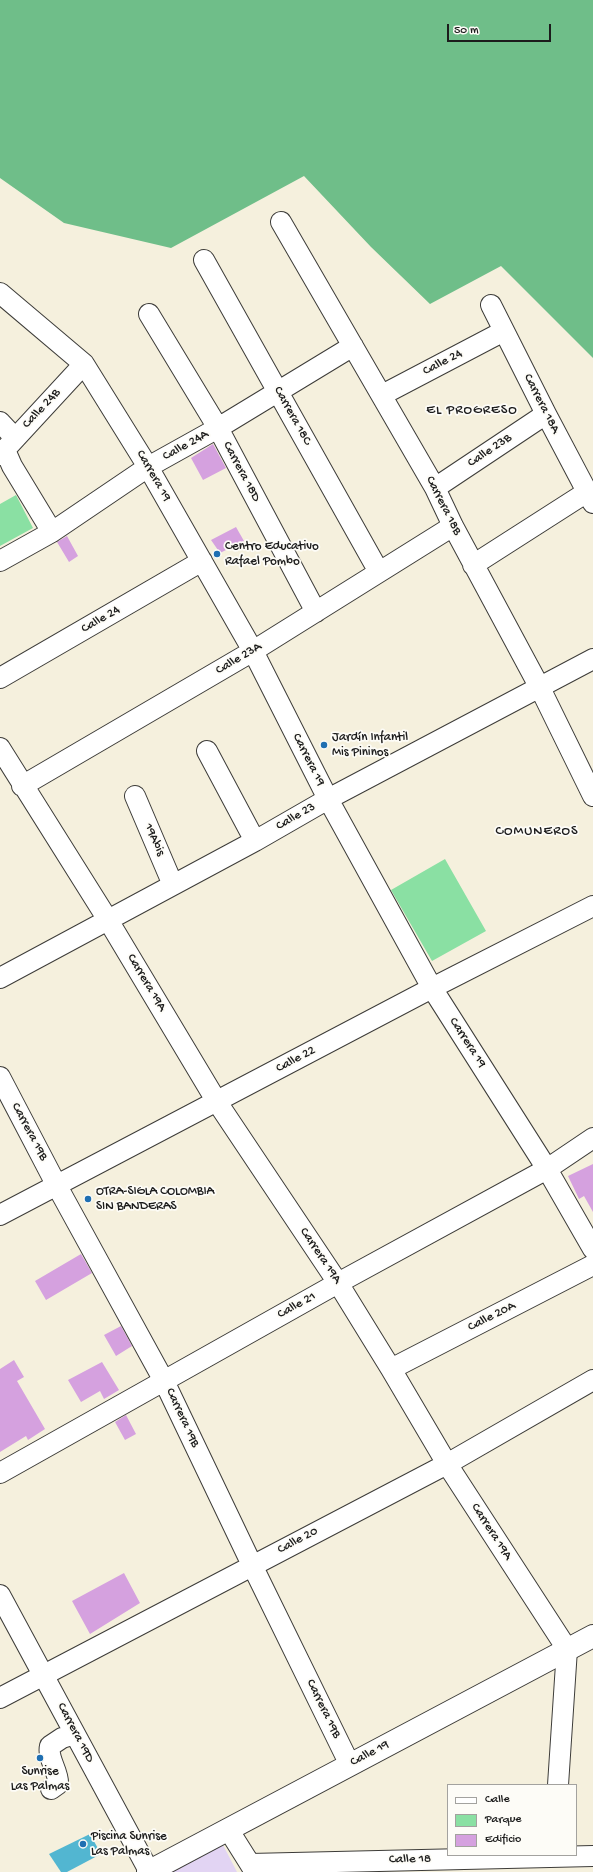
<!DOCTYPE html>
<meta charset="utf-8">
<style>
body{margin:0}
#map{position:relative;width:593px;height:1872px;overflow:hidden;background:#f5f0dd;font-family:"Gochi Hand",sans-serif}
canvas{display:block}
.legend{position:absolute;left:447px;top:1784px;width:130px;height:72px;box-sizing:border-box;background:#fdfcf7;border:1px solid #a3a29f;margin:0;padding:5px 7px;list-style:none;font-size:12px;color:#1c1c1c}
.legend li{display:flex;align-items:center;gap:8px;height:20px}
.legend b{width:20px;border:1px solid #a3a29f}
.scale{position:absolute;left:447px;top:24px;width:104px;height:18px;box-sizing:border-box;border:2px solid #1c1c1c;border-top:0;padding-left:5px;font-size:12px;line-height:14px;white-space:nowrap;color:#1c1c1c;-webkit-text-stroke:3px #fdfcf7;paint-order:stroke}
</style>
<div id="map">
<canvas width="593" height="1872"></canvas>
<ul class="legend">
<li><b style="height:5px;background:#fff"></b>Calle</li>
<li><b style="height:11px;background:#8ae0a3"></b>Parque</li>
<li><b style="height:11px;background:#d5a1df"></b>Edificio</li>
</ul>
<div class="scale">50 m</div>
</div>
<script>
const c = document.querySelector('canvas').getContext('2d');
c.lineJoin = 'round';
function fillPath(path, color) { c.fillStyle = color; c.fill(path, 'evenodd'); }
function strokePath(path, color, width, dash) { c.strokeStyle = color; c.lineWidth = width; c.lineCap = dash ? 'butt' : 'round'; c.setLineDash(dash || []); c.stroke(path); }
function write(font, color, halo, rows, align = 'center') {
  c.font = font + ' "Gochi Hand",sans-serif'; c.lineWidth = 3.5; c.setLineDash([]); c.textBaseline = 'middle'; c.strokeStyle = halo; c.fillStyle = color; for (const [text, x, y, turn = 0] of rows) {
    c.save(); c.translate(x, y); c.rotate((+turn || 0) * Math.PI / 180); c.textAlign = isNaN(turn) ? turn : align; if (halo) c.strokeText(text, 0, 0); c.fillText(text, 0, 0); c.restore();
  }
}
const built = new Path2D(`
 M223,1845L237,1872H171Z`);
const green = new Path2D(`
 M16,495L33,528L0,546V504Z
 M445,859L486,931L432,961L391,890Z`);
const forest = new Path2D(`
 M0,0H593V358L501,266L430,304L371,247L304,176L171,248L64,223L0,178Z`);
const water = new Path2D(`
 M90,1834L101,1854L67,1872H61L49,1854Z`);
const building = new Path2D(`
 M213,444L226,468L203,480L191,458Z
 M236,527L244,541L220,553L211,540Z
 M67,536L78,556L69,562L57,542Z
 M593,1164V1212L584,1196L579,1199L568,1176Z
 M81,1254L92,1273L46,1300L35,1281Z
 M121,1326L132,1346L116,1356L104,1335Z
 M14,1360L24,1377L17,1381L45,1429L28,1440L26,1436L0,1452V1369Z
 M102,1362L119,1390L104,1399L100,1391L81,1402L68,1380Z
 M126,1415L136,1434L125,1440L115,1422Z
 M124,1573L140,1603L90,1634L72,1601Z`);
const minor = new Path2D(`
 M281,222L435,488L453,526L540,688L593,796
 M204,260L379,572
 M0,293L84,364L148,467L253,651L328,799L432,988L547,1169L593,1249
 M491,305L546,414L593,503
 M149,314L218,428L316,612
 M382,395L504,331
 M0,422L15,438
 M5,450L12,466L52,532
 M0,455L84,364
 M435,488L546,414
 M0,561L52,532L148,467L218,428L353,346
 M473,565L587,492
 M0,678L202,561
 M0,748L108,920L217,1102L338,1283L391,1369L447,1464L567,1649L558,1785
 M207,751L255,841
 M22,786L253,651L453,526
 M135,796L173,885
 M0,978L255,841L328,799L593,659
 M0,1077L57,1186L164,1381L252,1565L350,1765
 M0,1215L432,988L593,906
 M391,1369L593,1265
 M0,1473L338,1283L547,1169L593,1138
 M0,1595L149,1871
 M0,1698L447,1464L593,1380
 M51,1789L58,1784C59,1771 47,1759 50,1746L62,1738L75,1734
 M228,1829L255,1872
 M250,1864L593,1856`);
const major = new Path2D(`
 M148,1872L593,1636`);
const markers = [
 [217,554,4,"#1f6fb2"],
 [324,745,4,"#1f6fb2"],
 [88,1199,4,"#1f6fb2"],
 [40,1758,4,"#1f6fb2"],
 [83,1844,4,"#1f6fb2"]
];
const streetNames = [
 ["Calle 24",443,363,-27],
 ["Carrera 18A",541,404,63],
 ["Calle 24B",42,409,-47],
 ["Carrera 18C",292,416,61],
 ["Calle 24A",186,446,-29],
 ["Calle 23B",490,451,-34],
 ["Carrera 18D",241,472,62],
 ["Carrera 19",153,476,60],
 ["Carrera 18B",443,506,63],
 ["Calle 24",101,620,-30],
 ["Calle 23A",239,659,-31],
 ["Carrera 19",308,760,63],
 ["Calle 23",296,817,-30],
 ["19Abis",154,840,66],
 ["Carrera 19A",146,983,59],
 ["Carrera 19",467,1043,57],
 ["Calle 22",296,1060,-28],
 ["Carrera 19B",29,1132,62],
 ["Carrera 19A",320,1256,56],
 ["Calle 21",297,1306,-29],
 ["Calle 20A",492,1317,-27],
 ["Carrera 19B",182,1418,65],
 ["Carrera 19A",491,1532,57],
 ["Calle 20",298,1541,-28],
 ["Carrera 19B",323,1709,64],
 ["Carrera 19D",75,1733,62],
 ["Calle 19",370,1754,-28],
 ["Calle 18",410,1860,-1]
];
const poiNames = [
 ["Centro Educativo",225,547],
 ["Rafael Pombo",225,562],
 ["Jardín Infantil",332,738],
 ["Mis Pininos",332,753],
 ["OTRA-SIGLA COLOMBIA",96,1192],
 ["SIN BANDERAS",96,1207],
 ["Sunrise",40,1772,"center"],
 ["Las Palmas",40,1787,"center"],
 ["Piscina Sunrise",91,1837],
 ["Las Palmas",91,1852]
];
const neighbourhoodNames = [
 ["EL PROGRESO",472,411],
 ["COMUNEROS",537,832]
];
fillPath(built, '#e2d4f3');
fillPath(green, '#8ae0a3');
fillPath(forest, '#6fbe89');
fillPath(water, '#52b6d1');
fillPath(building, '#d5a1df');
strokePath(minor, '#3d3c39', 22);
strokePath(major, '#3d3c39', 24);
strokePath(minor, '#fff', 20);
strokePath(major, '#fff', 22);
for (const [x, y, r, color] of markers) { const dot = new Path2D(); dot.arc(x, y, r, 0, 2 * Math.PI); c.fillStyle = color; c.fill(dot); strokePath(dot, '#fdfcf7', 1.5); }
write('13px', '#1c1c1c', '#fdfcf7', streetNames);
write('13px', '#1c1c1c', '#fdfcf7', poiNames, 'left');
c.letterSpacing = '1px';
write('14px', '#1c1c1c', '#fdfcf7', neighbourhoodNames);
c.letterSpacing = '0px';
</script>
